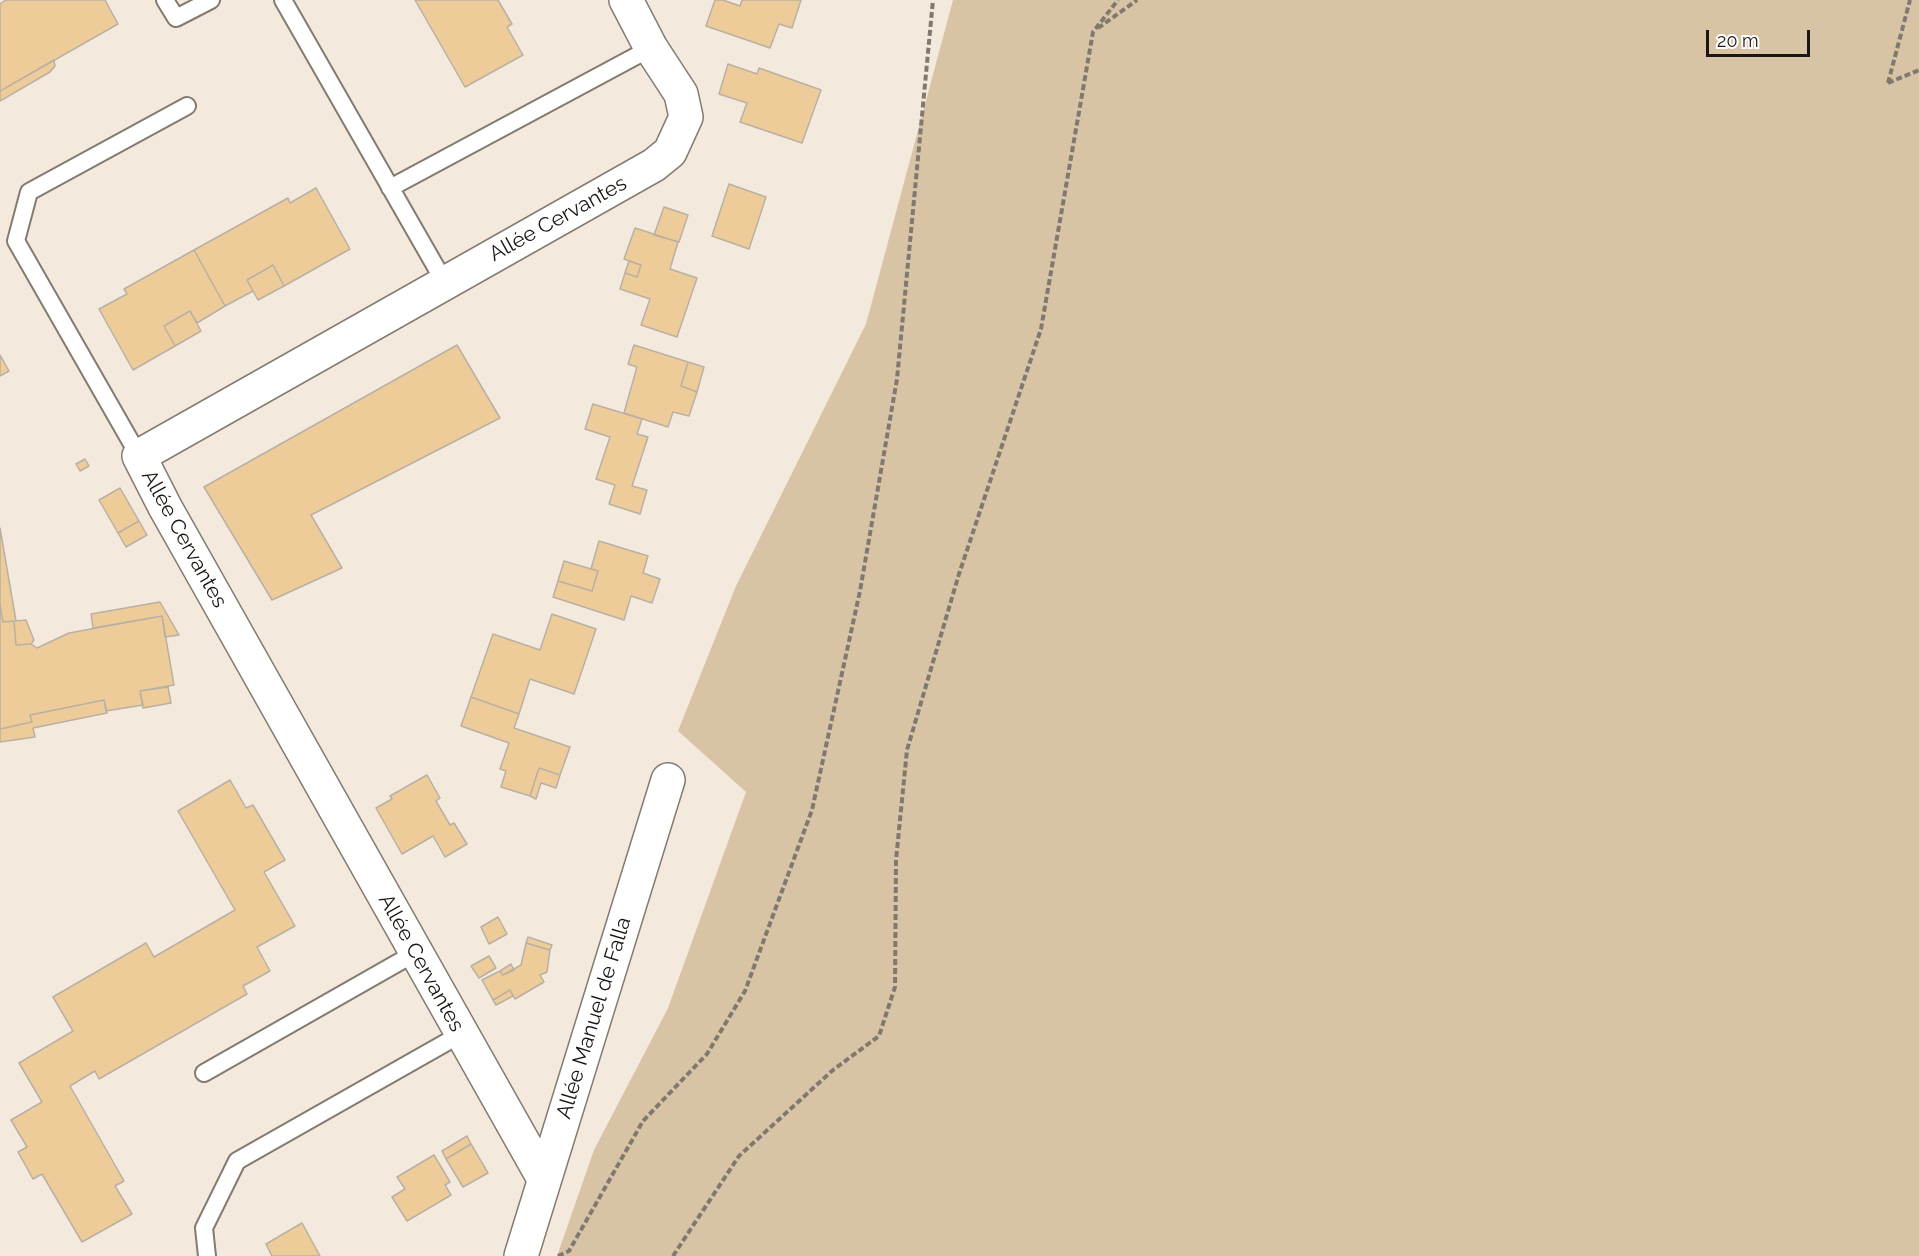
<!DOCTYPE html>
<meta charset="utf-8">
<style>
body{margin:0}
#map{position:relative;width:1919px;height:1256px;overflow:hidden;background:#f3eadd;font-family:Raleway,sans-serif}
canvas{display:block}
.scale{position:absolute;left:1706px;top:30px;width:104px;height:27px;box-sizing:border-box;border:3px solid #1a1712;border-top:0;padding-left:8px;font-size:18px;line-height:21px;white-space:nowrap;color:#1a1712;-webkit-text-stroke:4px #fff;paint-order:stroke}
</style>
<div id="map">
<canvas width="1919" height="1256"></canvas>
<div class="scale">20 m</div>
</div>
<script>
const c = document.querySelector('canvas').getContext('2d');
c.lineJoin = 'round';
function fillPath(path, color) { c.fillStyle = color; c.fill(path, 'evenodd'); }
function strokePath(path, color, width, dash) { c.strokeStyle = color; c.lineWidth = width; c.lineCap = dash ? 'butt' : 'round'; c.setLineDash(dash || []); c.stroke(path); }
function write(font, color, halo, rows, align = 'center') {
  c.font = font + ' Raleway,sans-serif'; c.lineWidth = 5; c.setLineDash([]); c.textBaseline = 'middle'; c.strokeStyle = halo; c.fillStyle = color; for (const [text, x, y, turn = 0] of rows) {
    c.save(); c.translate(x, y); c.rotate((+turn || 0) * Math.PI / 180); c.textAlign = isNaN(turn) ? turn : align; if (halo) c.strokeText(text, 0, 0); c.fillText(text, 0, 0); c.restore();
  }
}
const green = new Path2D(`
 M953,0H1919V1256H557L594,1150L668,1008L746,792L678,731L736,586L866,324Z`);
const building = new Path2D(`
 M6,0H105L118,24L0,91V4Z
 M415,0H498L512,24L507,27L523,55L465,87Z
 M715,0H723L740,6L742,0H801L792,28L779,24L770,48L706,26Z
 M54,60L55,66L50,72L0,101V91Z
 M728,64L757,74L759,68L821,90L802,143L740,122L747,103L719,94Z
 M729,184L766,197L749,249L712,236Z
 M316,188L350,249L284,286L273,265L247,280L253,291L225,306L194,250L288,198L290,203Z
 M664,207L688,215L679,242L654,235Z
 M635,228L678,242L670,269L697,278L677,337L641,325L650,299L620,289L625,273L637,277L641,265L624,259Z
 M194,250L225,306L197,323L190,311L164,326L175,346L133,370L99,309L127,294L124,289Z
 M629,261L641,265L637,277L625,273Z
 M273,265L284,286L258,300L247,280Z
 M190,311L201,331L175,346L164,326Z
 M457,345L500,418L311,515L342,568L272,600L204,487Z
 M634,345L688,362L681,386L697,392L689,416L673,412L668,427L624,413L637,367L628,364Z
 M0,355L9,371L0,376Z
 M688,362L704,367L697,392L681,386Z
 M593,404L642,419L637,434L648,437L632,486L647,490L640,514L609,504L615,485L596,479L610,437L585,429Z
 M85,459L89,466L80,471L76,464Z
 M120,488L139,521L118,533L99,500Z
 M139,521L147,535L126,547L118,533Z
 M0,528L16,621L26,620L34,640L31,644L16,645L14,621L3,622L0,605Z
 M599,541L648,556L643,573L660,579L652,603L631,596L624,620L553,597L558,581L592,591L598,571L591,569Z
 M564,561L598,571L592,591L558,581Z
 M160,602L179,635L165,637L162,616L93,628L91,614Z
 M0,605L3,622L14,621L16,645L31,644L37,648L69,633L162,616L174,685L140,691L143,705L106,711L104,700L30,715L32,722L0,729Z
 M552,614L596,629L574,694L530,679L519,714L471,697L493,634L540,650Z
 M168,687L171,703L143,708L140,691Z
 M471,697L519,714L514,728L570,747L560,775L539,768L530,796L501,787L506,771L500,769L509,743L461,726Z
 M104,700L107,713L33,728L35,737L0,742V729L32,722L30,715Z
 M539,768L560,775L556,788L541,783L536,799L530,796Z
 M427,775L440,798L436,801L450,825L454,823L467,844L445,857L433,836L402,854L376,808L392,799L390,796Z
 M230,780L246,808L253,805L285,860L264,872L295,926L257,947L270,971L243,986L247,994L99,1079L95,1071L70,1086L124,1181L115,1186L132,1214L82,1242L42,1174L33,1179L18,1152L27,1147L11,1120L42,1102L19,1063L73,1031L53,997L146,943L154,957L235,910L178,811Z
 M498,917L507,934L489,944L481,927Z
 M528,937L552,945L550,950L526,943Z
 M526,943L550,950L547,972L540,975L544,982L515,999L510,990L493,1000L482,980L500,971L503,975L521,965Z
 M489,956L496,968L479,978L471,966Z
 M511,964L514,970L503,975L500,971Z
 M510,990L513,996L496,1005L493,1000Z
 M467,1136L471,1144L446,1159L442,1151Z
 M471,1144L488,1173L463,1187L446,1159Z
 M434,1155L450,1182L445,1185L451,1195L407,1221L392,1197L405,1189L397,1177Z
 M302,1223L320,1256H272L266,1244Z`);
const path = new Path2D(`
 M1098,28L1137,0
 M1888,83L1910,0
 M1888,83L1919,70
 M558,1256L569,1251L643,1121L707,1054L745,991L812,810L860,591L897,379L933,0
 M673,1256L739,1156L833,1070L879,1036L895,987L896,860L907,750L959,574L1041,329L1093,32L1118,0`);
const lane = new Path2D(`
 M165,0L176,18L211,0
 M283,0L445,283
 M390,188L651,48
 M139,456L16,241L29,192L187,106
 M204,1073L415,953
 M207,1256L204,1228L237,1161L461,1034`);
const street = new Path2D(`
 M544,1179L165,507L139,456L654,165L670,152L686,117L681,94L651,48L626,0
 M521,1256L668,780`);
const streetNames = [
 ["Allée Cervantes",558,219,-29],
 ["Allée Cervantes",184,539,61],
 ["Allée Cervantes",421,963,61],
 ["Allée Manuel de Falla",594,1018,-73]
];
fillPath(green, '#d8c3a5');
fillPath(building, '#eecc9a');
strokePath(building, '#b9b0a3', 1.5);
strokePath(lane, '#837b6f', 20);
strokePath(street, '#837b6f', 36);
strokePath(path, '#7f7970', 4, [6, 3]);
strokePath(lane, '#fff', 16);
strokePath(street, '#fff', 33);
write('21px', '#1a1712', '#fff', streetNames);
</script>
